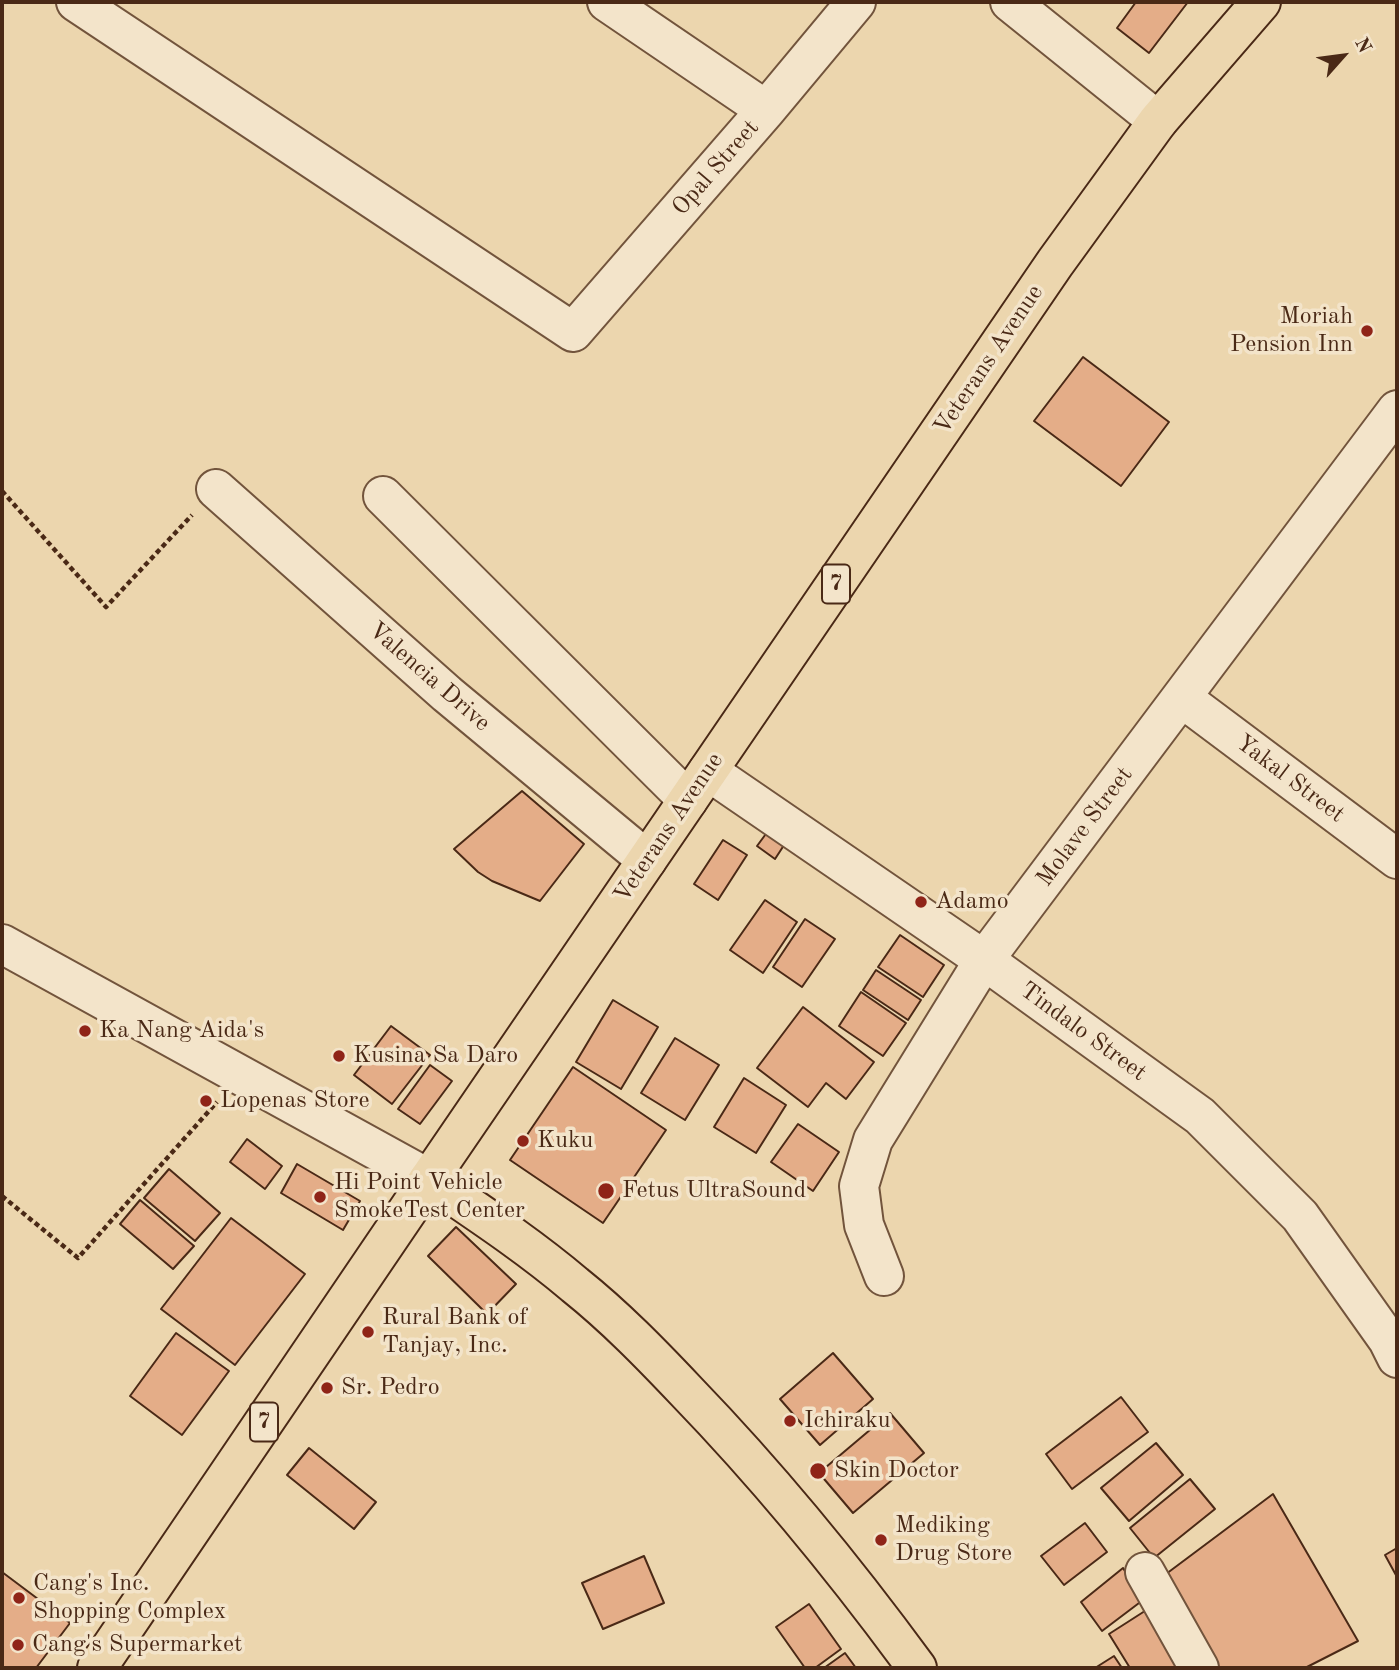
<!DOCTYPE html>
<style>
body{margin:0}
#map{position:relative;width:1399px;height:1670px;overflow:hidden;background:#ecd6ae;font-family:"Old Standard TT",serif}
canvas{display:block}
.frame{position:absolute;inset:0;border:4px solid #4a2916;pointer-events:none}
.north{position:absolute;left:1308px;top:21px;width:70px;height:70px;-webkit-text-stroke:5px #f3e4ca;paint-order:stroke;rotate:62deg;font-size:19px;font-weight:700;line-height:28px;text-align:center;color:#4a2916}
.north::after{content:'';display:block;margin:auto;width:24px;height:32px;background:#4a2916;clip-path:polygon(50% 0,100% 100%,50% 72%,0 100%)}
</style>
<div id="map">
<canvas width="1399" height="1670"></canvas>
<div class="frame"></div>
<div class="north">N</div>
</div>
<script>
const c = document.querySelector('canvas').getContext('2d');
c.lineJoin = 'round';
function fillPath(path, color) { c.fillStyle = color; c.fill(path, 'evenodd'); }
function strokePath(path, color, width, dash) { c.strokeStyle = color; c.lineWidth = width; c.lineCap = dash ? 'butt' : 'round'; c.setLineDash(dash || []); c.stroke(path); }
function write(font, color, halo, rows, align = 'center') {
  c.font = font + ' "Old Standard TT",serif'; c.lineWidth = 7; c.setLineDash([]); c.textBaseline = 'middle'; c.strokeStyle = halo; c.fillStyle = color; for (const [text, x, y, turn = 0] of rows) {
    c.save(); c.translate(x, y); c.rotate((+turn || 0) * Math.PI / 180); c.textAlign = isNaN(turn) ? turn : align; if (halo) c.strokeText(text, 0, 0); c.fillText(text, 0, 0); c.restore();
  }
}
const building = new Path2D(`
 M1136,2H1188L1149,53L1117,28Z
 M1083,357L1169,422L1121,486L1034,421Z
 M522,791L584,844L540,901L492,881L478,872L454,849Z
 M771,827L788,839L775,859L757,846Z
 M723,840L747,855L718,900L694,884Z
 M765,900L797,922L763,973L730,950Z
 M805,919L835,939L802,987L773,967Z
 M900,935L944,965L923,997L878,967Z
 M876,970L921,1000L908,1020L863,990Z
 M861,992L906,1023L883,1056L839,1026Z
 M613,1000L658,1027L621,1089L576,1062Z
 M803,1007L874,1062L846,1099L826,1083L808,1107L757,1068Z
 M391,1026L430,1055L392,1104L354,1075Z
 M675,1038L719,1065L685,1120L641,1093Z
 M430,1065L452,1081L420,1124L398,1109Z
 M573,1067L666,1130L603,1223L510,1160Z
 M744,1078L786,1105L756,1153L714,1127Z
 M798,1124L839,1152L813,1191L771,1162Z
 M247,1139L282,1166L265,1189L230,1162Z
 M297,1164L360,1201L343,1230L281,1193Z
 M169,1169L220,1213L195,1241L144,1198Z
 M140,1200L194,1246L173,1269L120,1224Z
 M231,1218L305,1274L235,1365L161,1309Z
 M456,1227L516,1284L487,1314L428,1256Z
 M176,1333L229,1371L182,1435L130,1396Z
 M833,1353L873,1399L820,1445L780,1399Z
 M1121,1397L1148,1432L1072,1489L1046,1454Z
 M890,1413L924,1453L853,1513L819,1473Z
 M1156,1443L1183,1475L1129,1521L1101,1488Z
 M309,1448L376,1502L354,1529L287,1475Z
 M1190,1479L1215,1509L1154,1558L1130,1528Z
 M1273,1494L1358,1641L1305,1668H1204L1158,1580Z
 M1085,1523L1107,1552L1064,1585L1041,1556Z
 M1397,1548V1577L1385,1555Z
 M644,1556L664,1603L603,1629L582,1583Z
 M1123,1568L1143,1600L1102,1631L1081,1602Z
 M2,1572L70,1623L36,1668H2Z
 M809,1604L841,1649L815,1668H805L776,1627Z
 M1148,1609L1186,1668H1130L1109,1634Z
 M845,1653L856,1668H824Z
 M1114,1656L1122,1668H1095Z`);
const path = new Path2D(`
 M2,491L106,607L192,515
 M2,1196L78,1258L217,1102`);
const minor = new Path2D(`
 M76,2L573,332L766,110L856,2
 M607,2L766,110
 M1010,2L1158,121
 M216,489L447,694L647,860
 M383,496L688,800
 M1182,698L1397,859
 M708,771L984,960L1200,1116L1300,1216L1388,1340L1397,1358
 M2,944L429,1179
 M884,1276L864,1225L859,1186L873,1140L984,960L1397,410
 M1145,1572L1199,1668`);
const major = new Path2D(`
 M97,1668L429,1179`);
const highway = new Path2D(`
 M917,1668C846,1571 770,1478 686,1391C651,1354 615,1317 575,1285C529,1246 479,1213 429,1179L1055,263L1158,121L1261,2`);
const markers = [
 [1367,331,7,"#8f2418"],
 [921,902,7,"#8f2418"],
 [85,1031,7,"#8f2418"],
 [339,1056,7,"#8f2418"],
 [206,1101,7,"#8f2418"],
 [523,1141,7,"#8f2418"],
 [606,1191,9,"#8f2418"],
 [320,1197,7,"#8f2418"],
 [368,1332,7,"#8f2418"],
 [327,1388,7,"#8f2418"],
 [790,1421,7,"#8f2418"],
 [818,1471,9,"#8f2418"],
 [881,1540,7,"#8f2418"],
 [19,1598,7,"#8f2418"],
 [18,1645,7,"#8f2418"]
];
const shields = [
 [836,584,28],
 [264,1422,28]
];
const shieldNames = [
 ["7",836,584],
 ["7",264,1422]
];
const streetNames = [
 ["Opal Street",716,168,-49],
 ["Veterans Avenue",989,360,-56],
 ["Valencia Drive",429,677,41],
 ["Yakal Street",1290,779,37],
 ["Molave Street",1085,827,-53],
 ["Veterans Avenue",669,828,-56],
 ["Tindalo Street",1083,1032,36]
];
const poiNames = [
 ["Moriah",1353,317,"right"],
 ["Pension Inn",1353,345,"right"],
 ["Adamo",935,902],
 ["Ka Nang Aida's",99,1031],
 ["Kusina Sa Daro",353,1056],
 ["Lopenas Store",220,1101],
 ["Kuku",537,1141],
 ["Hi Point Vehicle",334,1183],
 ["SmokeTest Center",334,1211],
 ["Fetus UltraSound",622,1191],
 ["Rural Bank of",382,1318],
 ["Tanjay, Inc.",382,1346],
 ["Sr. Pedro",341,1388],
 ["Ichiraku",804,1421],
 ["Skin Doctor",834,1471],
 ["Mediking",895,1526],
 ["Drug Store",895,1554],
 ["Cang's Inc.",33,1584],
 ["Shopping Complex",33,1612],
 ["Cang's Supermarket",32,1645]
];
fillPath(building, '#e4ad88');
strokePath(building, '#4a2916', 2);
strokePath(minor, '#72543c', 42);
strokePath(major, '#4a2916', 42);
strokePath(highway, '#4a2916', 42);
strokePath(path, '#4a2916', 4.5, [5, 3.5]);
strokePath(minor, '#f3e4ca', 38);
strokePath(major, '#ecd6ae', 38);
strokePath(highway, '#ecd6ae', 38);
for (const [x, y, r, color] of markers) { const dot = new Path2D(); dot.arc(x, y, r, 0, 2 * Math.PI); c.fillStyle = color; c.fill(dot); strokePath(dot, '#f3e4ca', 2.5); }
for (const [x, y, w] of shields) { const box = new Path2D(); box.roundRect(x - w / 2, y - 19.5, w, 39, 5); c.fillStyle = '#f3e4ca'; c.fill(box); strokePath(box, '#4a2916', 2); }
write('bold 23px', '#4a2916', null, shieldNames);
write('24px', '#4a2916', '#f3e4ca', streetNames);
write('24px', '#4a2916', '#f3e4ca', poiNames, 'left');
</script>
